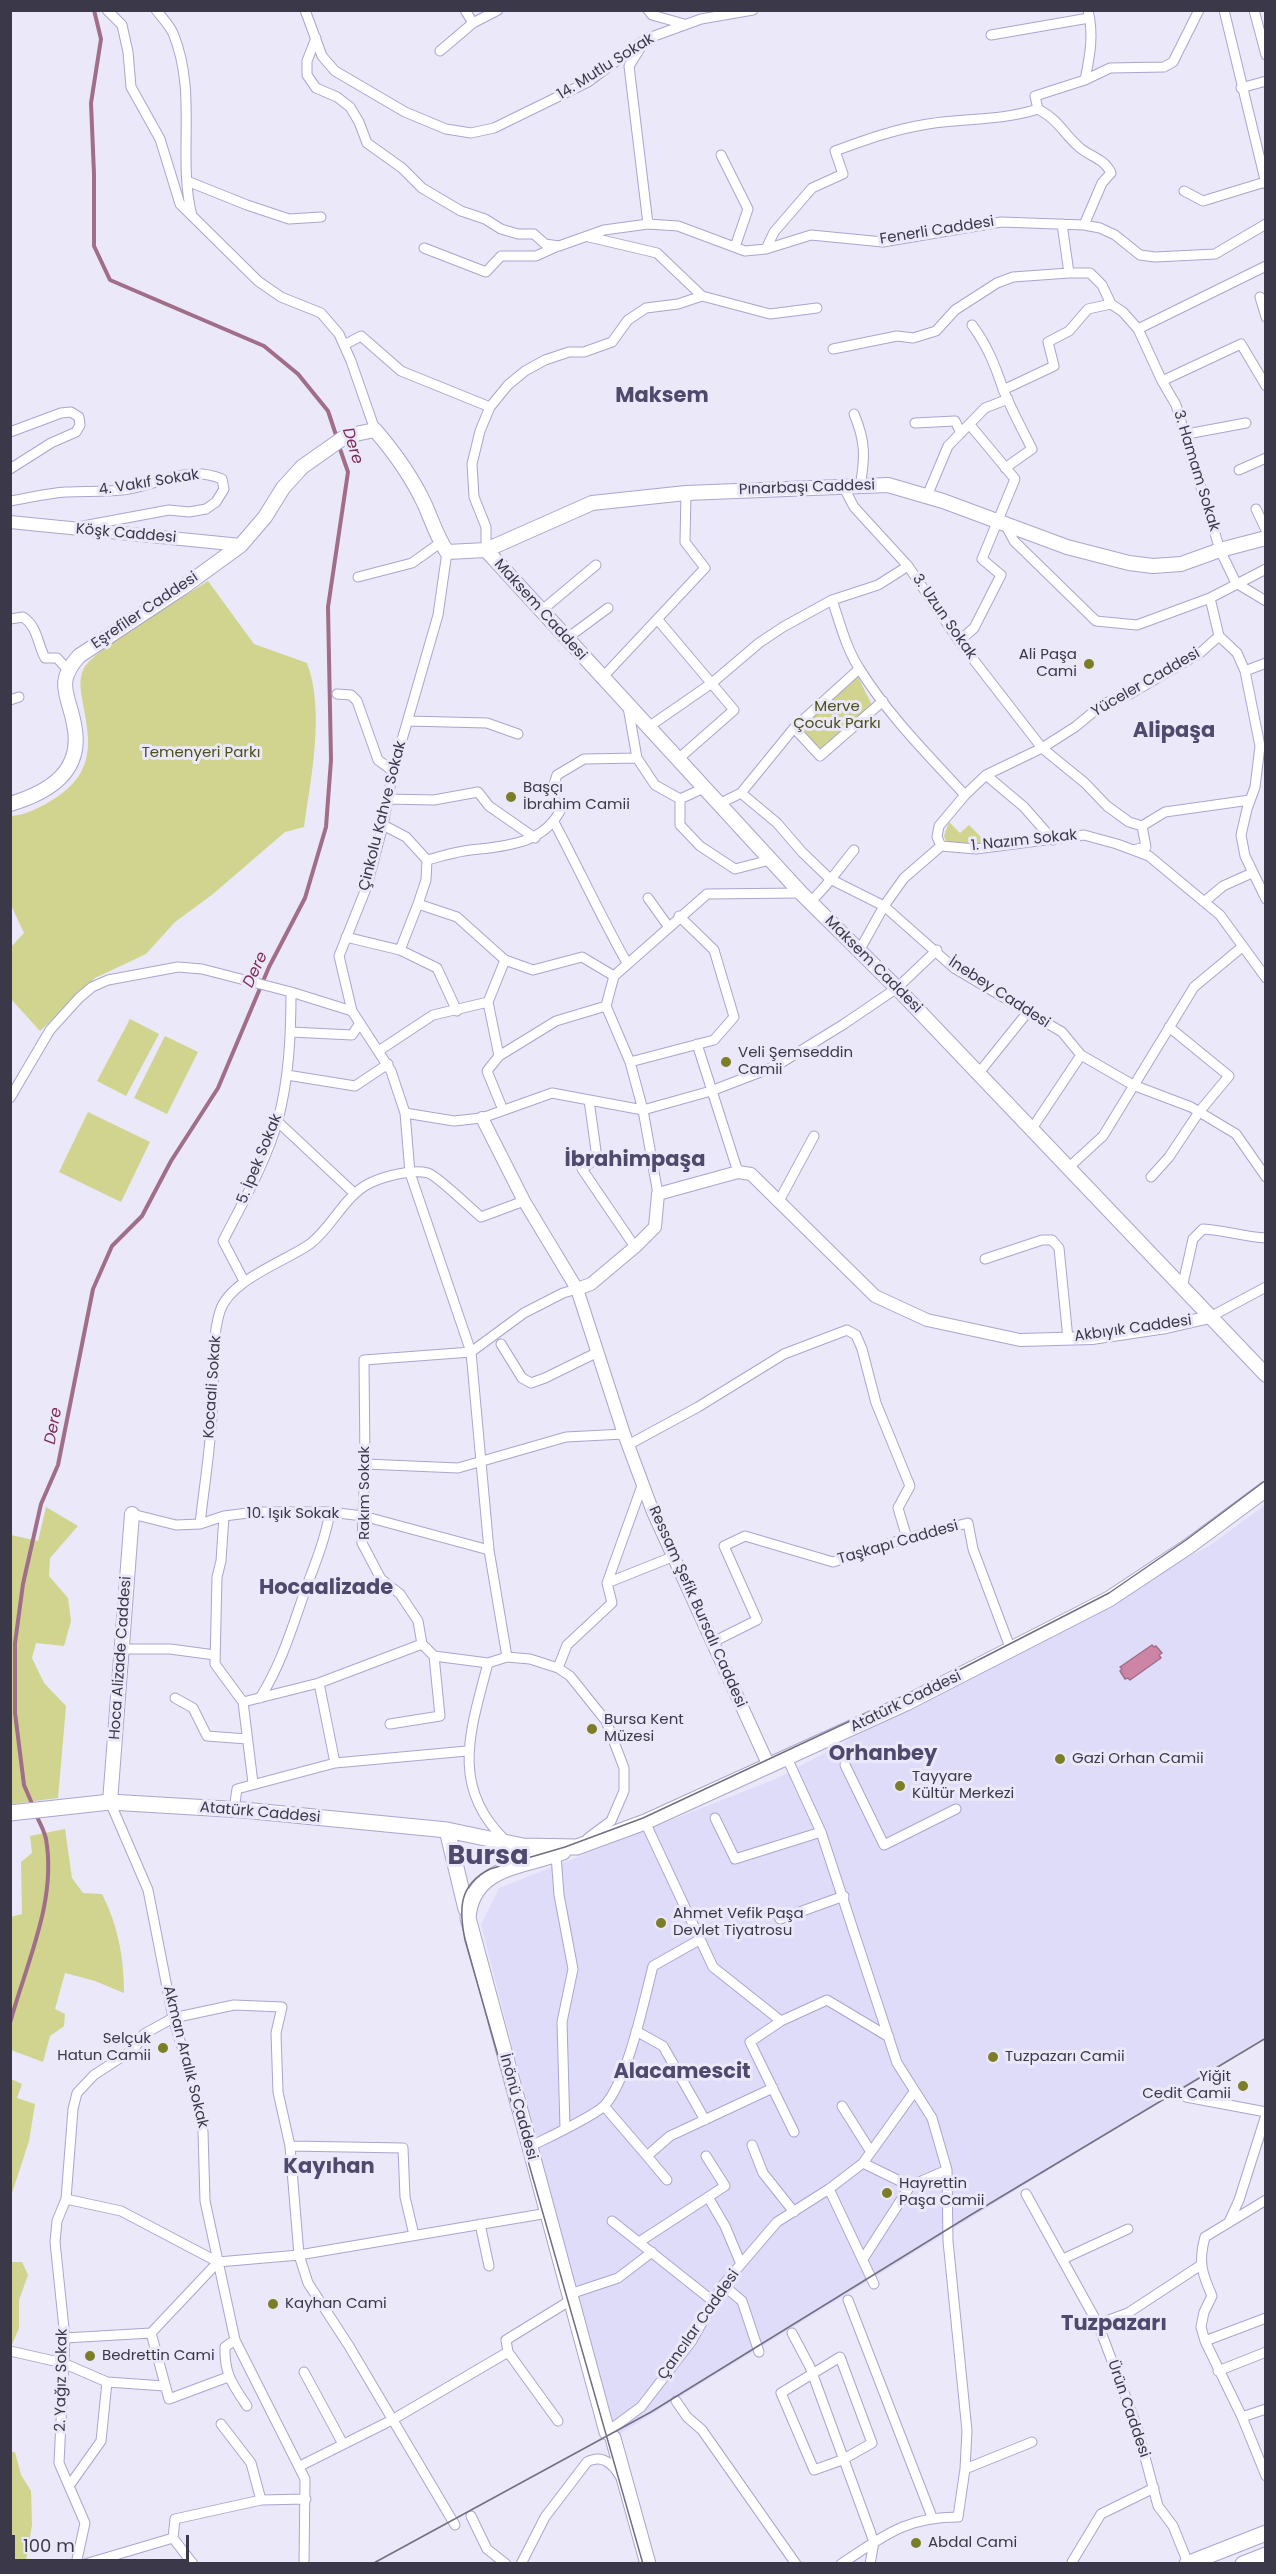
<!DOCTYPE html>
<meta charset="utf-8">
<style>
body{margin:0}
#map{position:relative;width:1276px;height:2574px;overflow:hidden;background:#eae8f9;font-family:Poppins,sans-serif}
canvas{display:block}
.frame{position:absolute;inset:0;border:12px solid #3a3849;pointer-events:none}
.scale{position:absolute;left:12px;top:2535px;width:177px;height:27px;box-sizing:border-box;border:3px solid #3a3849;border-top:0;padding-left:8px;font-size:18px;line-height:21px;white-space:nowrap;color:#3a3849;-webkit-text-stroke:4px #eae8f9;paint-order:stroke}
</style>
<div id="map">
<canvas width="1276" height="2574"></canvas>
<div class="frame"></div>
<div class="scale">100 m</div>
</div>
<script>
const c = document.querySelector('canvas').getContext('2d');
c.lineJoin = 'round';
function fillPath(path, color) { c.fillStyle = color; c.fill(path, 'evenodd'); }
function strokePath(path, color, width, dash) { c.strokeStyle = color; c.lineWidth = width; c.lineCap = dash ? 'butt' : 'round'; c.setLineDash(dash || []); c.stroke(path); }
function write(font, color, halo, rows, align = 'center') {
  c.font = font + ' Poppins,sans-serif'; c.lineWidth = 6; c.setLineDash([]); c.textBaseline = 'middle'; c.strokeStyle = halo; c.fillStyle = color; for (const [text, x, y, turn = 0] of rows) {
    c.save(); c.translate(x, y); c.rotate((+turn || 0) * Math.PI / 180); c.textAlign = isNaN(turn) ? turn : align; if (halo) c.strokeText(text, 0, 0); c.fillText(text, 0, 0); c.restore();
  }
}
const built = new Path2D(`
 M1265,1505V2037L613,2438L481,1925L499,1888L778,1778L1209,1546Z`);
const green = new Path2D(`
 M208,581L254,644L307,663C325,711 311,777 304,827L285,832L213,894L175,922L146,954L95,978L40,1031L11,999V947L24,933L11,905V816C27,815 43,806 57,797C94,772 91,743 83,704C81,691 78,680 84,668C96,648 184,597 208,581Z
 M858,677L872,705L820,751L800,727Z
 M949,822L960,833L969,825L993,849L947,843L944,836Z
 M130,1019L159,1034L126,1096L97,1081Z
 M165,1036L198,1052L167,1114L134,1098Z
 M88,1112L150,1142L121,1202L59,1172Z
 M46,1507L78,1526L50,1558L49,1576L68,1598L71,1621L64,1646L36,1643L32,1658L44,1683L66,1706L58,1798L11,1804V1535L38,1541Z
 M65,1829L72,1878L83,1893L102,1894C118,1925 124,1958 124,1993L95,1981L65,1973L55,2009L65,2014L64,2026L50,2036L43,2062L11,2050V1917L22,1914L21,1862L32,1853L30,1836Z
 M11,2079L22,2084L17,2098L35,2104L29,2141L11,2196Z
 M11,2262H22L28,2275L19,2300V2328L11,2347Z
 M11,2452H15L21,2475L31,2491L32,2525L26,2560L33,2563H11Z`);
const water = new Path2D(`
 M1152,1645L1154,1647L1156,1646L1162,1653L1159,1655L1161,1658L1130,1680L1128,1678L1125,1679L1120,1671L1122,1669L1120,1667Z`);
const stream = new Path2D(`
 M94,10L101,39L91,103L94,174V246L110,280L264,346L298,374L328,411L337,438
 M33,1806L24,1785L15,1713V1643L23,1584L41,1504L58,1465L93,1289L112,1246L142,1216L171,1161L218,1088L269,967L305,898L326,827L331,760L328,607L348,472L339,446
 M10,2023C26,1964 57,1901 46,1839C44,1830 39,1821 35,1813`);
const minor = new Path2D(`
 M107,10L122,25L128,52L131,87L160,139L180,204L258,281L281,297L321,313L339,334L351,361L375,430
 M156,10C162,17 169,25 173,33C198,93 177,157 192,216
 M305,10L322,56L335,71L405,112L446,129L471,133L494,128L588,82L646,39L701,19L753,10
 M465,10L473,23
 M648,10L652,15L684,24
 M1224,10L1266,184
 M1254,10L1266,55
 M991,35L1089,18
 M316,38L307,61V75L316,88L337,97L350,107L359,122L367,143L402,168L422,188L461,211L485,219L501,229L518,234H534L545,244L559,246L604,230L648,224L678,226L745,251L766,249L811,235L883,242L1001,222L1084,225L1102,183L1111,173C1104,158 1090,157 1079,147C1062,132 1060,121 1038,109
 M644,42L629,66L648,224
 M440,51L473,23L498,10
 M1085,80L1110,68L1164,67L1173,62L1199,10
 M1241,88L1266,81
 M1038,109L1035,96L1085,80C1090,55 1094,35 1088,10
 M721,155L748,209L735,247
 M187,181L247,205L289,219L321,217
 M1184,191L1203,201L1265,182
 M1062,224L1069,273H1090L1102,285L1111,304L1123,312L1138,329L1162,381L1176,405L1220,550L1236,583L1266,601
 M1084,225L1100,228L1115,235L1140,255L1155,257L1215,254L1266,224
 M589,237L657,253L702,296L770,314L817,308
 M424,248L486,272L501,256H536L558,246
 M766,249L774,232L812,188L843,174L835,151C865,140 895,129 928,124C966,118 1000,121 1038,109
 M1260,297L1266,317
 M972,325C987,345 995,365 1003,389C1011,409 1022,429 1032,449L1005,468
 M1138,329L1266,266
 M344,345L361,336L401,371L490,407
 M833,349L897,336L913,338L936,331L955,310L997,283L1013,277L1069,273
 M1162,381L1241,344L1266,386
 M1003,390L1054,366L1048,342L1069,331L1088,309L1111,304
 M854,414C866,442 865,458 860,487
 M915,423L955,421L961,433
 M10,432L61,413L71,412L79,417L80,425L76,432L51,443L10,469
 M1187,434L1246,423
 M1239,470L1266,458
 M844,488L854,507L908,566L959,641L1042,748L1085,783L1107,806L1129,822L1142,826L1146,847L1133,850
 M927,496L948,446L985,408L1008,399
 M10,501C29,498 48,493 66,492C85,491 103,492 122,490C159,486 184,464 222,479L224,489L216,502L206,509L189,512L169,510L83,526
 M1256,509L1266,530
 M1005,524L1014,541L1096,621L1137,625L1210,598L1266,569
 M486,550V527L474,497L472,464L480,431L490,407L508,385L525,371L545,360L569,352H584L612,342L628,320L646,308L678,304L702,296
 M447,552L438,615L393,771L383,825L367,886L339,956L352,1011L391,1071L405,1113L410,1173L471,1352L489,1550L507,1657
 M358,577L412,563L440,543
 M1210,598L1219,636
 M832,600C840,623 846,648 859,668C888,715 928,755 965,795
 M541,611L596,565
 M10,619L23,617C38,627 37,643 45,658H57L67,669
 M658,620L734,710L677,760
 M1219,636L1237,653L1245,671L1260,746L1255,787L1247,809L1241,835L1245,856L1266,899
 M566,639L608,608
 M959,641L974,628L1001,575L982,559L1015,479L970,425
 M1245,671L1266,663
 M602,678L705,568L685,542L686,493
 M337,694L351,695L357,701L378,760L393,771
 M10,700L19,697
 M628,707L637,758L655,785L680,799L704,788
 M408,721L487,723L518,734
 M647,728L712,683L759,643L783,627L832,600L878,585L908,566
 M794,728L820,756L883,701
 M986,775L1024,807L1053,840
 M741,793L777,823L802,852L830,879L884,906L954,968L1062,1032L1081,1055L1133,1085L1191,1107L1236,1134L1266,1177
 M387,799L434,800L478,792L489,806L535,838
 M680,799V825L700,846L735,869L770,860
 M719,804L741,793L794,728L859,669
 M554,822C579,869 601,917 627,963
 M383,825L406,837L427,860L426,880L418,904L457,917L505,960L533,970L582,957L614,976
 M1142,826L1165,812L1250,800
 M941,846L976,849L1084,835L1117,844L1149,856L1220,915L1266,978
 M427,860C439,857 451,853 464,851C499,846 541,847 560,811L551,793L557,775L584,759L637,758
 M648,898L668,926
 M810,902C827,887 839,868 854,850
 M1204,902L1223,886L1252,873
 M346,937L400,950L437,968L457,1011
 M400,950L418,904
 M859,951L884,906L904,878L941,846L937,837L939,826L965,795L986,775L1042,748L1075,727L1103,704L1130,694L1200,653L1219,636
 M614,976L606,1006L630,1062L643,1110L658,1194
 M614,976L707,894L801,893
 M291,1032L352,1035L360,1023
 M697,1044L738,1172
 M380,1050L433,1015L488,1002
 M499,1056L556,1021L606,1006
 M630,1062L714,1040L734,1017L714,950L679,916
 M978,1074L1027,1013
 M287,1075L355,1086L388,1064
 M10,1098L50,1030L79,998L92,987L108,980L178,967L202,969L291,992L352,1011
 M589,1100L597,1158L582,1169L635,1247
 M503,1110L487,1071L499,1056L488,1002L505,960
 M405,1113L454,1121L482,1118L552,1093L643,1110L711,1091L776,1066L844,1024L897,988L937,950
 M277,1121L354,1193
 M1031,1130L1081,1055
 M1067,1169L1103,1136L1194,987L1242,947
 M1151,1177L1169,1157L1199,1112L1229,1076L1169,1027
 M779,1201L814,1136
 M985,1259L1042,1240H1052L1059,1248L1068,1339
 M244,1281L223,1241C243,1202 266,1162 278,1120C289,1078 291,1035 291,992
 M1182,1288L1193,1239L1203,1229C1224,1230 1244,1237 1266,1238
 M1210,1317L1266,1287
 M501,1344L522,1378L531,1383L545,1378L598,1352
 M628,1445L698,1407L784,1354L847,1330L856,1335L862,1349L876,1403L910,1486L898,1508L907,1538
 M365,1464L458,1468L566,1437L624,1434
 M132,1514L176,1525L200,1524L224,1516L256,1512H330L363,1516L489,1550
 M224,1516L221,1561L217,1577L215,1664L243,1702L253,1783
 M200,1524C204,1488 210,1451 212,1415C215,1381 210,1344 220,1311C230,1280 284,1262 310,1244C333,1226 344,1196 370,1183C385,1176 412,1169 428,1173C438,1176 471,1209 481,1217L524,1201
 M607,1583L672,1557
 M711,1643L757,1620L724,1546L745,1536L833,1562L907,1538L968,1523L973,1549L1011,1650
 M122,1649H170L215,1655
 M488,1663L434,1656L422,1644L418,1621L400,1594L381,1579L362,1543L365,1464L364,1360L471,1352L524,1313L563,1293L577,1289
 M558,1668L567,1645L612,1603L607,1583L643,1483
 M319,1683L335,1763
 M175,1698L193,1708L207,1736L247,1739
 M260,1698C281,1665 292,1628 305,1591C315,1564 325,1540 330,1512
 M243,1702L319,1683L422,1644
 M390,1724L440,1716L434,1656
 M787,1758L821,1832L897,2063L932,2118L947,2170L948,2241L967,2431L965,2469L958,2517C905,2517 884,2536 841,2564
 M845,1765L884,1845L956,1809
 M110,1802L148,1890L173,2018L192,2079L203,2132L205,2201L235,2340L305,2479L304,2564
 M234,1809L237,1789L335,1763L467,1751
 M715,1818L735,1859L821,1832
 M645,1822L713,1967L781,2021L827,2000L889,2037
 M505,1840C449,1786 471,1729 488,1663L507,1657L530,1659L558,1668L570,1676L606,1721L624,1768V1791L611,1821L588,1838
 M556,1855L559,1895L573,1969L562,2022L565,2128
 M780,1919L844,1896
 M781,2021L750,2042L794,2132
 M636,2031L663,2046L705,2120
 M1186,2097L1266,2112
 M604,2106L647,2156L670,2136L773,2088
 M842,2106L871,2152
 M752,2145L763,2173L794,2212
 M290,2146L403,2148L405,2197L414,2235
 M529,2147C545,2139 595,2116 605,2105C628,2079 644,2001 653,1966L699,1940
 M647,2156L667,2180
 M863,2163L910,2186L947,2170
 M829,2189L874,2284
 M1026,2194L1098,2324L1137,2427L1158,2506L1173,2526L1188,2563
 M708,2197L725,2226L741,2264
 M66,2199L121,2211L218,2262
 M1266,2200L1205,2237C1198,2262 1202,2273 1212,2296L1204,2312L1201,2327L1205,2341L1242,2417L1266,2476
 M612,2221L714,2302
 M1229,2222L1239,2200L1266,2115
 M480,2224L489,2266
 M639,2242L725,2186L706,2156
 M863,2259L910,2186
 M1063,2259L1128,2229
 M218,2262L299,2255L548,2213
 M723,2285L742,2301L759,2352
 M570,2294L618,2278L652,2252
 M848,2300L932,2517
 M1098,2324L1128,2313L1201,2265
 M151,2333L169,2399L228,2377
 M151,2333L218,2262
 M792,2333L810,2367L874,2542L870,2564
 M65,2338L151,2333
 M235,2340L225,2347C224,2374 233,2385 247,2406
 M1205,2341L1266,2318
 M10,2351L63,2363L107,2382L165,2386
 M840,2357L872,2443L842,2460L814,2470L781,2393Z
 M1218,2371L1266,2352
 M304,2372L343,2444
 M676,2401L687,2417L702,2430L796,2564
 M1242,2417L1266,2409
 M558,2421L508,2352L506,2340L571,2300
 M221,2424L251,2463L261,2500
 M607,2432L641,2407L691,2342L723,2285L777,2222L829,2189L863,2163L914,2092
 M300,2466L392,2420L508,2352
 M965,2469L1032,2442
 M69,2486L101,2441L107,2382
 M471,2516L487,2549L506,2564
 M173,2538L193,2564
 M1072,2562L1101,2514L1154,2488
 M76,2564L85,2523L59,2463L65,2338L55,2242L57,2221L66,2199L73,2109L77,2093L94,2075L134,2049L144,2034L173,2018L234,2005L282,2007L276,2033L278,2092L290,2146L299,2255L308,2283L349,2346L455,2525
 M85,2564L173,2538L175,2519L261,2500L306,2499
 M521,2564L545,2517L587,2462C602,2454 612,2463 620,2476`);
const tertiary = new Path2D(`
 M10,522L241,545
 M482,1118L524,1201L577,1289L624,1434L653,1512L769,1766
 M577,1289L591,1284L635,1247L655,1227L658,1194L738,1172L751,1174L875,1296L927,1320L1020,1340L1092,1338L1166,1327L1210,1317`);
const secondary = new Path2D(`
 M486,550L801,893L897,988L1266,1375
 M10,804C50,792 84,771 74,724C68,693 55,683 79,656L182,588L241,545L265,517L283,488L302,467L346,436L375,430C394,452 412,477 425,505C432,521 437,537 447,552L486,550L592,503L686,493L888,485L943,501L1067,547L1129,563L1153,566L1181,564L1220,550L1266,538
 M110,1802L132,1514`);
const primary = new Path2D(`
 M10,1813L110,1802L243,1810L447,1830L523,1846L577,1847L645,1822L906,1703L1109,1599L1189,1546L1266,1489
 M447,1830L466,1909
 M563,1852C523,1867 472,1866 468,1918L607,2432
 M613,2438L648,2564
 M1187,2564L1266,2533
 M1243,2564L1266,2555`);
const tram = new Path2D(`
 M372,2564L651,2412L969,2216L1266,2038
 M643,2564L465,1940C459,1910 458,1885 490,1869L565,1847L643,1818L957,1671L1109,1593L1186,1540L1266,1480`);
const markers = [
 [1089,664,6,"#7b7e27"],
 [511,797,6,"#7b7e27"],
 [726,1062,6,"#7b7e27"],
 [592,1729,6,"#7b7e27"],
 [1060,1759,6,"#7b7e27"],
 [900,1786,6,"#7b7e27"],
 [661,1923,6,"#7b7e27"],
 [163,2048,6,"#7b7e27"],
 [993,2057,6,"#7b7e27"],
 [1243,2086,6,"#7b7e27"],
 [887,2193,6,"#7b7e27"],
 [273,2304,6,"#7b7e27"],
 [90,2356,6,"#7b7e27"],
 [916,2543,6,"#7b7e27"]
];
const streetNames = [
 ["14. Mutlu Sokak",606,67,-32],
 ["Fenerli Caddesi",937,231,-9],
 ["3. Hamam Sokak",1196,471,73],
 ["4. Vakıf Sokak",149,483,-9],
 ["Pınarbaşı Caddesi",807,488,-2],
 ["Köşk Caddesi",126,534,5],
 ["Maksem Caddesi",540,610,48],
 ["Eşrefiler Caddesi",145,611,-34],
 ["3. Uzun Sokak",944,617,55],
 ["Yüceler Caddesi",1146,683,-30],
 ["Çinkolu Kahve Sokak",383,816,-76],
 ["1. Nazım Sokak",1024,841,-6],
 ["Maksem Caddesi",873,965,45],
 ["İnebey Caddesi",999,993,33],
 ["5. İpek Sokak",260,1159,-68],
 ["Akbıyık Caddesi",1133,1329,-8],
 ["Kocaali Sokak",213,1387,-86],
 ["Rakım Sokak",365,1493,-90],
 ["10. Işık Sokak",293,1514],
 ["Taşkapı Caddesi",898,1543,-16],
 ["Ressam Şefik Bursalı Caddesi",697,1607,66],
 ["Hoca Alizade Caddesi",121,1658,-86],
 ["Atatürk Caddesi",906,1702,-26],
 ["Atatürk Caddesi",260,1813,5],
 ["Akman Aralık Sokak",185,2057,76],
 ["İnönü Caddesi",518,2107,75],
 ["Çancılar Caddesi",699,2325,-55],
 ["2. Yağız Sokak",62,2380,-89],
 ["Ürün Caddesi",1128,2409,71]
];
const poiNames = [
 ["Ali Paşa",1077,655,"right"],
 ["Cami",1077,672,"right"],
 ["Başçı",523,788],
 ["İbrahim Camii",523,805],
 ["Veli Şemseddin",738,1053],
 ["Camii",738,1070],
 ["Bursa Kent",604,1720],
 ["Müzesi",604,1737],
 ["Gazi Orhan Camii",1072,1759],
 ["Tayyare",912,1777],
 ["Kültür Merkezi",912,1794],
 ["Ahmet Vefik Paşa",673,1914],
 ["Devlet Tiyatrosu",673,1931],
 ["Selçuk",151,2039,"right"],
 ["Hatun Camii",151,2056,"right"],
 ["Tuzpazarı Camii",1005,2057],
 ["Yiğit",1231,2077,"right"],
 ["Cedit Camii",1231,2094,"right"],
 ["Hayrettin",899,2184],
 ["Paşa Camii",899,2201],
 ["Kayhan Cami",285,2304],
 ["Bedrettin Cami",102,2356],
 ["Abdal Cami",928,2543]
];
const parkNames = [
 ["Merve",837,707],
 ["Çocuk Parkı",837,724],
 ["Temenyeri Parkı",201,753]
];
const waterNames = [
 ["Dere",352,446,73],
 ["Dere",256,970,-65],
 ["Dere",54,1426,-79]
];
const districtNames = [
 ["Maksem",662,397],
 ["Alipaşa",1174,732],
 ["İbrahimpaşa",635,1161],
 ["Hocaalizade",326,1589],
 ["Orhanbey",883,1755],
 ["Alacamescit",682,2073],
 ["Kayıhan",329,2168],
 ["Tuzpazarı",1114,2325]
];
const townNames = [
 ["Bursa",488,1857]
];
fillPath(built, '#dfdcfa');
fillPath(green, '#d0d48e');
fillPath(water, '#cc85a5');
strokePath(water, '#a06e89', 1.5);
strokePath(stream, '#a06e89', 4);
strokePath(minor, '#aaa5ce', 11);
strokePath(tertiary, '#aaa5ce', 14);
strokePath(secondary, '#aaa5ce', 16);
strokePath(primary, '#aaa5ce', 17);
strokePath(minor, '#fff', 9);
strokePath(tertiary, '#fff', 12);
strokePath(secondary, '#fff', 14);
strokePath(primary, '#fff', 15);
strokePath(tram, '#716f80', 1.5);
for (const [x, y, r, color] of markers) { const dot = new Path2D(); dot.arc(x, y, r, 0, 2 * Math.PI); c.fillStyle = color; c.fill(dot); strokePath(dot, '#eae8f9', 2); }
write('15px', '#3a3849', '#eae8f9', streetNames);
write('15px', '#3a3849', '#eae8f9', poiNames, 'left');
write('15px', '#4e4f19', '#eae8f9', parkNames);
write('italic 16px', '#7e2a57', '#eae8f9', waterNames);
write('bold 21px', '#4f496d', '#eae8f9', districtNames);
write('bold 27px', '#4f496d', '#eae8f9', townNames);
</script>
